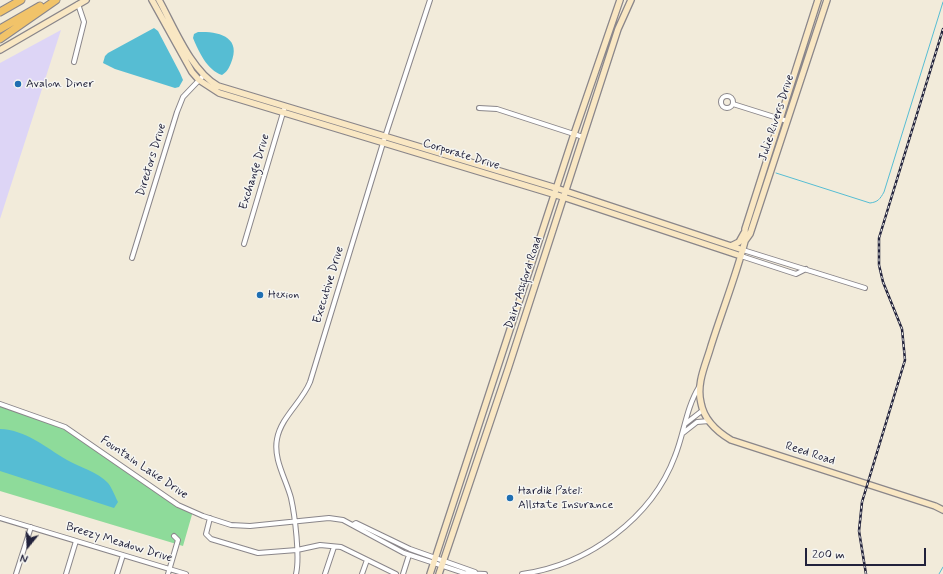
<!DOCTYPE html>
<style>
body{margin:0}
#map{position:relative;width:943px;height:574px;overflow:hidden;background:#f2ebda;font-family:Mynerve,sans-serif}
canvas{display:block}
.north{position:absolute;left:8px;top:526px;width:40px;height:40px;-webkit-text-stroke:3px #f6f6f2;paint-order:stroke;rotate:198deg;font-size:11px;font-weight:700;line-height:16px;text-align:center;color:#22223b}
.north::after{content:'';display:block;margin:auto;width:14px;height:18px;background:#22223b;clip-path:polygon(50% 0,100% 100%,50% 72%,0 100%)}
.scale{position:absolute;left:805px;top:548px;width:121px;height:18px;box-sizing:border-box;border:2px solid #22223b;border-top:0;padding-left:5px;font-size:12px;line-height:14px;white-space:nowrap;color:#22223b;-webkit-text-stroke:3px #f6f6f2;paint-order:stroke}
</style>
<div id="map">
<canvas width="943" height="574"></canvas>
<div class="north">N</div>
<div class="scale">200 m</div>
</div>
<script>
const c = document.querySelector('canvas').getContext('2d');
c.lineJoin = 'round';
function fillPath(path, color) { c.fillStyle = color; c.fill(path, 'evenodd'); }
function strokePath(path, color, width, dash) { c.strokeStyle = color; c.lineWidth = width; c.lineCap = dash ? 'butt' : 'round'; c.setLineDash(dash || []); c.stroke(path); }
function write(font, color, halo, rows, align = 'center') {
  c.font = font + ' Mynerve,sans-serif'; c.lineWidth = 3; c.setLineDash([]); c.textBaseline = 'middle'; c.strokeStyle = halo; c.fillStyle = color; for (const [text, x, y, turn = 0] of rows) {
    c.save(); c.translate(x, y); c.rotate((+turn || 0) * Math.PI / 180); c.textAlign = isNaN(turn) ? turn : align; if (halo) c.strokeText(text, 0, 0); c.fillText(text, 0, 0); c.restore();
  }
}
const built = new Path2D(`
 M61,30L0,219V63Z`);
const green = new Path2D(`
 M0,404L65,427L185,508L193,511L183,546L0,491Z`);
const water = new Path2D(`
 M154,28L158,31L180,73L183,80L179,87L175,88L115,69L103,63L105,56L108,53Z
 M198,32C219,31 242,37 231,63C229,68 227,72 222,75C207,70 199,52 193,38L194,34Z
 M0,429C26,430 45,447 67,460C79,467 98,472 108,483C112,488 115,496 118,502L114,508L0,471Z`);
const stream = new Path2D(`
 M776,173L870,203C878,202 880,199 884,192L943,2
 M939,574L943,567`);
const street = new Path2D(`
 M74,62L84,22L78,4
 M721 102a6 6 0 1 1 12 0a6 6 0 1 1-12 0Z
 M733,104L787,121
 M479,108L497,109L583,137
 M244,244L285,106
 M743,250L865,288
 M741,256L796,274L806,269
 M132,258L177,112L183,97L203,76
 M0,404L65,427L178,505L203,516L231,525L250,526L329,518L343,520L404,553L464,573L485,574
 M685,424L703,410
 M683,433L697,422L709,421
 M0,518L186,574
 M210,518L206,534L211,539L258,553L297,550L320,545L341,547L396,574
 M353,525L356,523L410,549L475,572
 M16,574L31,527
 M66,574L76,541
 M117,574L123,555
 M168,574L178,540L174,536
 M296,574C300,557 295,516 291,498C286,479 273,459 277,439C281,417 302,402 310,382L383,143L430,0
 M325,574L334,547
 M362,574L367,560
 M403,574L409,555
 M522,574C588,565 652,518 675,456C684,434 686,408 699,387`);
const secondary = new Path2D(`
 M152,0L192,72L199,80L219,93L563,197L741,256
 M159,0C174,27 191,71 218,86L556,188L743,250
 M827,0L750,234L745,241C736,276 722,311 711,346C706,364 696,383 701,403C704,420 716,431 731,440L935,506L943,510
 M0,50L86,0
 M745,241V229L818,0
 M731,246L739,242L744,233
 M430,574L574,134L620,0
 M439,574L508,369L618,29L631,0`);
const highway = new Path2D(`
 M0,12L21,0
 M0,29L40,6
 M0,39L56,0`);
const rail = new Path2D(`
 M866,574L859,531L862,502L905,360L902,329L883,282L879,265V238L943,29`);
const markers = [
 [18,84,4,"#1f6fb2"],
 [260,295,4,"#1f6fb2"],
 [510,498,4,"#1f6fb2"]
];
const poiNames = [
 ["Avalon Diner",26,84],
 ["Hexion",268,295],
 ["Hardik Patel:",518,491],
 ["Allstate Insurance",518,505]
];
const streetNames = [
 ["Julie Rivers Drive",777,118,-72],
 ["Corporate Drive",461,155,17],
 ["Directors Drive",152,160,-73],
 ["Exchange Drive",255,172,-73],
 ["Dairy Ashford Road",524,283,-72],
 ["Executive Drive",329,285,-73],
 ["Reed Road",810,454,18],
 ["Fountain Lake Drive",144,468,34],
 ["Breezy Meadow Drive",119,543,17]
];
fillPath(built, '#ddd5f6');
fillPath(green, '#8edb9a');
fillPath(water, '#56bdd3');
strokePath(stream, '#56bdd3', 1);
strokePath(street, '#8a868a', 6);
strokePath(secondary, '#8a868a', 8);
strokePath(highway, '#8a868a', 9);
strokePath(street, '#fff', 4);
strokePath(secondary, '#f9e7c3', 5.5);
strokePath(highway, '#f1c369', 7);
strokePath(rail, '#22223b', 2.5);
strokePath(rail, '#f6f6f2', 1, [3]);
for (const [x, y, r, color] of markers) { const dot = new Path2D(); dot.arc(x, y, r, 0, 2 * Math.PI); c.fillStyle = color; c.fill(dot); strokePath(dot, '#f6f6f2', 1.5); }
write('12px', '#22223b', '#f6f6f2', poiNames, 'left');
write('12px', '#22223b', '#f6f6f2', streetNames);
</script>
